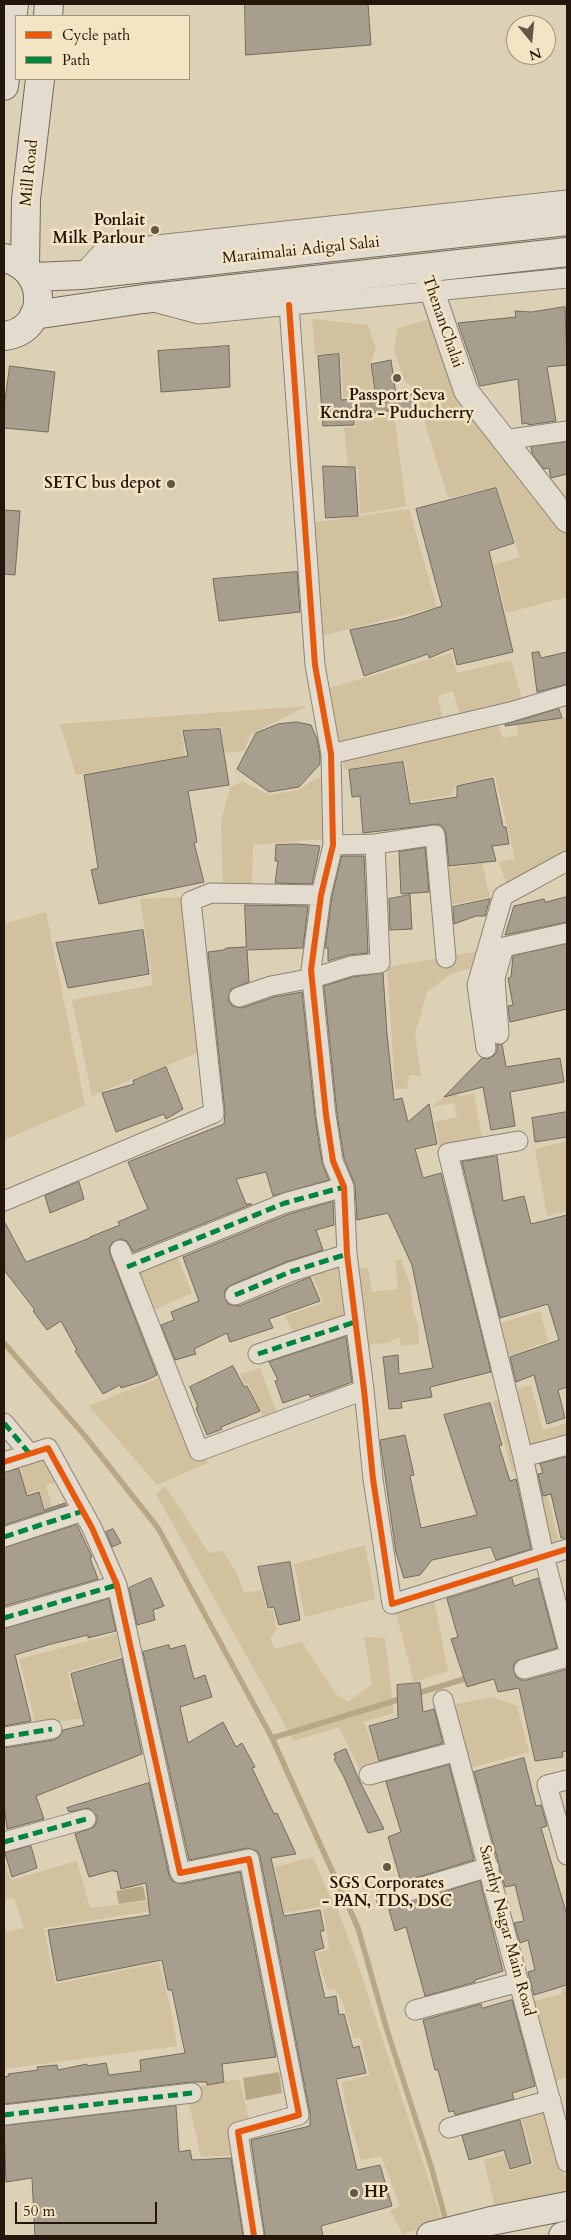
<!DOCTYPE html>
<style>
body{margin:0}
#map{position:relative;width:571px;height:2240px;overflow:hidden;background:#dcd0b5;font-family:Cardo,serif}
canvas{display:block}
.frame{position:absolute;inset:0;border:5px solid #24160d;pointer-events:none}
.legend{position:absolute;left:15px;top:15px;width:175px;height:65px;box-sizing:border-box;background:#f3e4c4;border:1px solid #a0927b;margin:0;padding:6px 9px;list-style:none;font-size:15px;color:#24160d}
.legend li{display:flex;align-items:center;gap:10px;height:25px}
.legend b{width:25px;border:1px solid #a0927b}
.north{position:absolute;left:506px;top:15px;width:50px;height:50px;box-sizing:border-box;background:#f3e4c4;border:1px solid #a0927b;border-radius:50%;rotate:163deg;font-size:14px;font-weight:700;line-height:20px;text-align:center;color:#24160d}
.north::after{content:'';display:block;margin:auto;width:18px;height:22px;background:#645748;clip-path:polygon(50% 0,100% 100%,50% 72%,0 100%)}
.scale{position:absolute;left:15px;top:2202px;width:142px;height:22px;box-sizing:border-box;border:2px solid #24160d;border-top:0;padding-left:6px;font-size:15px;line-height:18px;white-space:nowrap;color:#24160d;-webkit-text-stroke:4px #f3e4c4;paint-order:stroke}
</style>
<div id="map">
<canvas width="571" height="2240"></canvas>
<div class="frame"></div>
<ul class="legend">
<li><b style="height:6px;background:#e8590c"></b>Cycle path</li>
<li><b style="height:6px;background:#00873e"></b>Path</li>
</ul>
<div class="north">N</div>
<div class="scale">50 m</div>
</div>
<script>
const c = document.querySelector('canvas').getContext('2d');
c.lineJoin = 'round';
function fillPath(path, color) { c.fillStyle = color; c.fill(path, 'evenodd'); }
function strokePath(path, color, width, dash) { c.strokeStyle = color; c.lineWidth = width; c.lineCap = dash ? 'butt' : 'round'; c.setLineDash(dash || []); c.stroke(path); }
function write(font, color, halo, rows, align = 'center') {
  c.font = font + ' Cardo,serif'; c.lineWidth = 5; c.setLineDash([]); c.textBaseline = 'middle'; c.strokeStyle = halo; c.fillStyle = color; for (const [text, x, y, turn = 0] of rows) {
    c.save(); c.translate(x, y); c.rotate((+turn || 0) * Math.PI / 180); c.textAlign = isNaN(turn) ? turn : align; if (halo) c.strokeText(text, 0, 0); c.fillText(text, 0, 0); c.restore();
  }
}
const green = new Path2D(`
 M439,316L460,379L567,524V597L506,613L494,565L520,557L497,487L448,498L421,410L419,391L405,382L394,351L397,329Z
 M312,319L368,325L376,349L370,364L377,412L356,415L354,397H343L341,353L315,354Z
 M377,414H394L406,506L360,514L358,467L348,465L344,427L356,428V417Z
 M409,509L437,607L317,637L310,523Z
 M451,653L457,673L511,660L524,706L462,722L453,691L438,696L443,722L339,746L329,688Z
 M307,706L250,735L244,751L225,753L221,727L181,730L185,756L76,775L60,724Z
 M536,708L538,723L567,717V859L509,891L499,862L515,859L495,776L456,785L451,795L411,802L405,761L344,770L342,753L495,718L503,738L519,735L513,713Z
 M317,778L326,780L324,839L253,845L252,886L223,888L221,821L230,788L242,781L269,795L298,790Z
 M482,863L490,897L451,905L447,869Z
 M185,897L204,1050L92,1096L72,1000L153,985L140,899Z
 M46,912L85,1105L4,1140V924Z
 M480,951L479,965L449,975L427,992L415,1034L421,1076L409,1075L407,1089H395L387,967Z
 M454,1088L459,1097L474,1093L482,1139L440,1148L435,1122L457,1117L454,1103L432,1107Z
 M567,1141V1211L547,1216L535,1149Z
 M177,1256L192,1293L152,1311L133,1274Z
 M336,1259L345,1323L296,1339L285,1316L323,1303L310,1269Z
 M401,1259L411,1287L412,1307L418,1325L419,1344L401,1346L400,1338L392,1340L390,1343L371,1344L369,1350H364L355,1269L368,1268L372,1292L398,1289L395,1260Z
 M540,1311L548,1341L502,1359L495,1325Z
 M260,1368L276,1411L263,1416L248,1384L244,1385L240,1374Z
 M164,1376L208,1463L157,1485L89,1406Z
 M531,1385L543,1430L567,1423V1438L527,1450L510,1392Z
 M506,1398L521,1469L512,1472L493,1401Z
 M46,1451L60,1482L46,1485L55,1517L49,1520L39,1490L19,1497L13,1476L23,1474L18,1459Z
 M535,1463L549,1502L560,1546L547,1550L528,1465Z
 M165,1486L209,1553L223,1551L237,1574L244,1593L261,1590L267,1610H273L277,1630L270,1639L275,1649L302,1642L336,1694L348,1702L372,1684L364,1637L385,1638L394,1713L364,1722L380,1764L361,1772L339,1727L294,1741L156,1494Z
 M365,1545L375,1599L305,1617L294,1564Z
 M434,1599L448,1671L414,1682L396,1613Z
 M123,1632L127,1655L68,1672L74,1701L88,1700L92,1717L36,1725L19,1659Z
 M493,1697L517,1706L529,1752L466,1769L451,1714L457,1704Z
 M313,1857L333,1904L284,1913L275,1867Z
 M4,1859L11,1880L77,1861L90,1908L151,1901L150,1911L44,1928L55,1984L159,1963L171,2010L177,2046L4,2069V1932L24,1928L14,1898L4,1900Z
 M336,1905L355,1956L443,2223L403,2234L390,2211L400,2206L381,2156L361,2160L346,2108L342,2082L370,2075L360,2037L354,2039L341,1998L334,1989L328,1990L316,1953L329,1949L323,1909Z
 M567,1987V2077L550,2083L530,2002L562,1994L561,1989Z
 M239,2079L249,2119L232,2124L239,2155L201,2157L187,2095L196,2087Z
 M546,2103L567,2185V2199L497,2215L484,2160L504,2155L509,2171L534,2164L521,2115Z`);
const water = new Path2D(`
 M143,1886L146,1900L119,1904L116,1891Z
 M279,2072L282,2093L246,2100L243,2078Z`);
const stream = new Path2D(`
 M4,1343L85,1436L158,1528L272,1738L358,1928L387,2030L431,2166L447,2225
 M415,1694L471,1677
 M272,1738L404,1698`);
const building = new Path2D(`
 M245,4H368L371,45L246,55Z
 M565,307L567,365L547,367L556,421L528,425V423L522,424L518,379L480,386L458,323L516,317L515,311L531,312Z
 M229,346L230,387L161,392L158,351Z
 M339,354L341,400L376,397L371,364L391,360L396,395L413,394L416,408L354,415V425L323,426L318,356Z
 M10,366L55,372L48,432L4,428V408Z
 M567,442V474L551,478L549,468L544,469L532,453L531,447Z
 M323,466L355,467L358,516L326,518Z
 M496,488L514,543L489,551L513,652L457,665L453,648L429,658L428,654L364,676L350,630L403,619L442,606L416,509Z
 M4,510L20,511L15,575L4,574Z
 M297,572L300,612L219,621L213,579Z
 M539,652L541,658L567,652V684L537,692L532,653Z
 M559,709L562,718L505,726V725Z
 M297,722L311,725L317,739L320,755V764L299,787L269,792L237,769L256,733L278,724Z
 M220,729L229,785L188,791L197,842L194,843L204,882L99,904L91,870L98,868L84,775L188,756L183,731Z
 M403,762L410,804L457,797V786L493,778L503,827H506L509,844L492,846L496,861L449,866L446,834L444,828L439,824L363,833L360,796L352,797L349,770Z
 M298,844L320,846L312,884L275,883L278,861H275L276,845Z
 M425,848L429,892L401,894L399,852Z
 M342,856H364L368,953L348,955L328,961V948H325L332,897Z
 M410,895L412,929L390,930L389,899Z
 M567,897V922L505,935L514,906L544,899L545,902Z
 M490,899L485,916H476L454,924L453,907Z
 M245,905L308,906L303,948L247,950L249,982L231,989L228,1000L232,1006L242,1008L274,997L302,992L315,1117L322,1163L329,1180L273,1196L266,1172L236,1179L246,1204H252L133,1252L127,1241L121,1239L112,1243L109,1248L110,1254L157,1375L147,1380L121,1388L120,1385L103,1394L75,1351L77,1350L61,1321L47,1330L33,1311L35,1310L4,1270V1221L26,1262L90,1238V1237L120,1225L118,1222L148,1209L128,1162L224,1124L225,1112L208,952L224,950L226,948L246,947Z
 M143,930L149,974L68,988L56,943Z
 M567,944V1009L510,1022L508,1006L513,1005L508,978L511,977L513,956Z
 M383,973L387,1034L394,1100L402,1098L408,1122L429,1104L437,1144L415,1149L423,1178L441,1173L491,1372L430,1387L432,1397L401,1402L402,1408L389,1409L383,1357L398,1355L399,1374L433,1368L412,1265L388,1213L357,1220L355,1185L344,1158L337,1114L324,986L353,977Z
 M502,1044L506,1067L560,1058L564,1082L510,1092L515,1126L491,1130L483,1087L444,1097L482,1058L488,1059L493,1056L497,1052V1045Z
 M166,1067L183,1109L166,1119L164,1114L116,1132L102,1093L134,1084L133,1081Z
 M567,1112V1137L535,1142L532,1118Z
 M497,1156L503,1201L524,1196L531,1224L567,1215V1387L558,1390L565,1418L547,1424L534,1375L516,1382L510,1357L559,1340L548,1304L500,1318L462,1162Z
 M79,1182L84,1199L50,1213L45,1196Z
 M333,1202L334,1225L316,1230L323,1250L286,1262L231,1285L226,1289L224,1294L228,1304L239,1306L310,1277L320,1301L269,1319L273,1328L230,1342L227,1333L194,1349L196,1354L175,1360L161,1325L174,1320L171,1312L199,1301L183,1257L289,1214Z
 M346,1337L352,1382L323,1393L310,1397L309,1394L283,1403L275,1381L278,1380L269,1362Z
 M233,1366L244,1387L247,1386L260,1411L221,1427L222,1429L207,1435L196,1408L198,1407L190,1387Z
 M490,1403L502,1445L499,1446L510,1481L516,1479L531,1549L496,1560L491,1547L432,1560L420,1575L404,1578L396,1553L380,1440L405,1435L414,1475L410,1476L421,1528L477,1515L444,1415Z
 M567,1457V1538H561L551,1494L543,1496L538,1474L543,1473L540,1464Z
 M19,1469L27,1496L39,1492L44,1510L65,1503L66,1505L4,1525V1473Z
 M77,1525L92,1557L90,1558L98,1579L4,1606V1548Z
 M113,1529L121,1543L112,1547L106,1532Z
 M290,1562L300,1620L279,1625L274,1607L268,1608L258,1567Z
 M151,1578L164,1606L153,1610L155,1620L137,1625L129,1588Z
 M512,1578L514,1586L538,1578L557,1648L516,1661L513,1667L516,1677L521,1680H527L567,1669V1751L562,1752L563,1757L535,1761L519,1688L498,1692L494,1679L467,1687L451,1639L458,1637L447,1599Z
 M109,1599L116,1631L88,1638V1635L51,1644L15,1655L31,1721L4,1726V1629Z
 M169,1645L170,1649L185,1645L194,1679L205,1675L212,1697L180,1707L188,1743L223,1722L236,1747L242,1743L255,1767L252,1768L274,1814L277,1813L296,1854L271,1858L284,1916L320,1910L324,1931H320L324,1948L314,1951L325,1998L336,1996L339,2015L344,2014L353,2048L359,2046L366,2073L336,2079L357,2170L380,2165L392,2206L321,2226L323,2236H265L251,2140L310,2126V2113L260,1856L257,1851L247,1848L189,1860L143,1652Z
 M122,1659L142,1754L36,1796L44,1819L7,1829L4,1804V1748L54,1740L59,1737L63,1730L84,1725L71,1674Z
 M420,1683L423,1712L434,1709L443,1743L379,1761L369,1726L398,1718L397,1685Z
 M346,1749L358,1778L384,1829L368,1833L344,1777L334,1759L336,1758L334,1754Z
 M524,1758L536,1806L541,1805L547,1826L541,1828L567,1915V1985L534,1995L528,1972L535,1970L528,1940L520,1943L514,1923L524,1921L515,1885L505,1887L474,1772Z
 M449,1765L474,1860L401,1882L388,1837L401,1832L386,1782Z
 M149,1783L169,1875L172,1881L182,1884L240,1872L276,2057L222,2064L224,2082L207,2085V2082H191L4,2104V2077L9,2076L8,2074L38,2070L37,2067L57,2065L58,2070L87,2064V2066L106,2063L109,2075L141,2071L140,2060L185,2053L172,1990H168L162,1960L57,1981L48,1930L150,1915L146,1883L121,1889L117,1871L114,1872V1870L89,1877L75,1834L94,1827L97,1821V1816L89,1808L69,1812L67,1808Z
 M31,1846L37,1868L12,1877L5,1853Z
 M480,1881L503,1971L475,1980V1982L425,1996L406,1927L395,1931L389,1910Z
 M512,2000L535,2086L512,2093L514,2099L455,2115L454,2111L449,2112L438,2070H435L423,2020L481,2004L482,2008Z
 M176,2106L179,2152L190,2150L192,2160L231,2158L243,2236H35L32,2178L6,2182L4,2126Z
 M520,2120L531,2163L510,2169L504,2150L469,2160L462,2136Z`);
const minor = new Path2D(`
 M81,275L103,251L567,200
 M154,302L199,314L567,278
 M289,305L315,665L331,754L333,845L321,895L311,970L326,1115L333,1161L344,1187L347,1254L364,1390L373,1479L392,1604L567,1549
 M503,440L567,431
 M331,754L510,712L567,695
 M333,845L375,844L435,835L446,958
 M239,997L271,986L313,978L351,966L380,963L375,844
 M499,1034L495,978L504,947L567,933
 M486,1048L477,985L503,896L567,861
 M518,1141L448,1153L523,1457L544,1556L567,1644
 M4,1201L214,1113L191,901L211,893L321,895
 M120,1250L199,1451L364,1390
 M127,1267L285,1203L344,1187
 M235,1295L290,1272L347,1254
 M258,1354L355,1322
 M4,1423L29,1453
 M523,1457L567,1445
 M4,1462L48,1448L92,1528L117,1585L180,1873L249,1859L299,2115L238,2132L254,2236
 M4,1537L83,1511
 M4,1618L117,1585
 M524,1669L567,1657
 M443,1700L567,2162
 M4,1737L52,1729
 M369,1775L457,1751
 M567,1780L547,1785L567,1855
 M4,1842L86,1819
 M386,1898L489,1867
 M415,2010L519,1982
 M4,2115L192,2093
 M449,2128L551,2100`);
const tertiary = new Path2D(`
 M424,267L466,391L567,520`);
const secondary = new Path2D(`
 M48,16L49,4
 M4,86L14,4
 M4,258C49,267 50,331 4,336
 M25,267L26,199L40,79
 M34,277L81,275L567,221
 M34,315L143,299L567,252
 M431,2236L491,2221L567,2206
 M563,2236L567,2235`);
const quiet = new Path2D(`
 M127,1267L285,1203L344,1187L342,1184
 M235,1295L290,1272L347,1254
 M258,1354L355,1322
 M4,1423L29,1453
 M4,1537L83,1511
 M4,1618L117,1585
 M4,1737L52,1729
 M4,1842L86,1819
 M4,2115L192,2093`);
const cycleway = new Path2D(`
 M289,305L315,665L331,754L333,845L321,895L311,970L326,1115L333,1161L344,1187L347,1254L364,1390L373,1479L392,1604L567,1549
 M4,1462L48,1448L92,1528L117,1585L180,1873L249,1859L299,2115L238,2132L254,2236`);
const markers = [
 [155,230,5,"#645748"],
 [397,378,5,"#645748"],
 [171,484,5,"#645748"],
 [387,1867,5,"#645748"],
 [354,2193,5,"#645748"]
];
const streetNames = [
 ["Mill Road",30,173,-84],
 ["Maraimalai Adigal Salai",301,251,-6],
 ["ThenanChalai",442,322,71],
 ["Sarathy Nagar Main Road",506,1931,75]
];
const poiNames = [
 ["Ponlait",145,221],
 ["Milk Parlour",145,239],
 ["Passport Seva",397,396,"center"],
 ["Kendra - Puducherry",397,414,"center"],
 ["SETC bus depot",161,484],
 ["SGS Corporates",387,1884,"center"],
 ["- PAN, TDS, DSC",387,1902,"center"],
 ["HP",364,2193,"left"]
];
fillPath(green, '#d2c19e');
fillPath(water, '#b8a785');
strokePath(stream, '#b8a785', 5.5);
fillPath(building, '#a79e8d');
strokePath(building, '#736b5c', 1);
strokePath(minor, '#8c8474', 21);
strokePath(tertiary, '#8c8474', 26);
strokePath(secondary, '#736b5c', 30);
strokePath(minor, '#e3dcce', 19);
strokePath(tertiary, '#e3dcce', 24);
strokePath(secondary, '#e3dcce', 28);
strokePath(quiet, '#00873e', 5, [10, 5]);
strokePath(cycleway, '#e8590c', 6);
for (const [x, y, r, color] of markers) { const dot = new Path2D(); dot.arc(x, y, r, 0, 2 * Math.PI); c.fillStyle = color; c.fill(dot); strokePath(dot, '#f3e4c4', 2); }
write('16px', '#24160d', '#f3e4c4', streetNames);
write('bold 16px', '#24160d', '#f3e4c4', poiNames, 'right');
</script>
